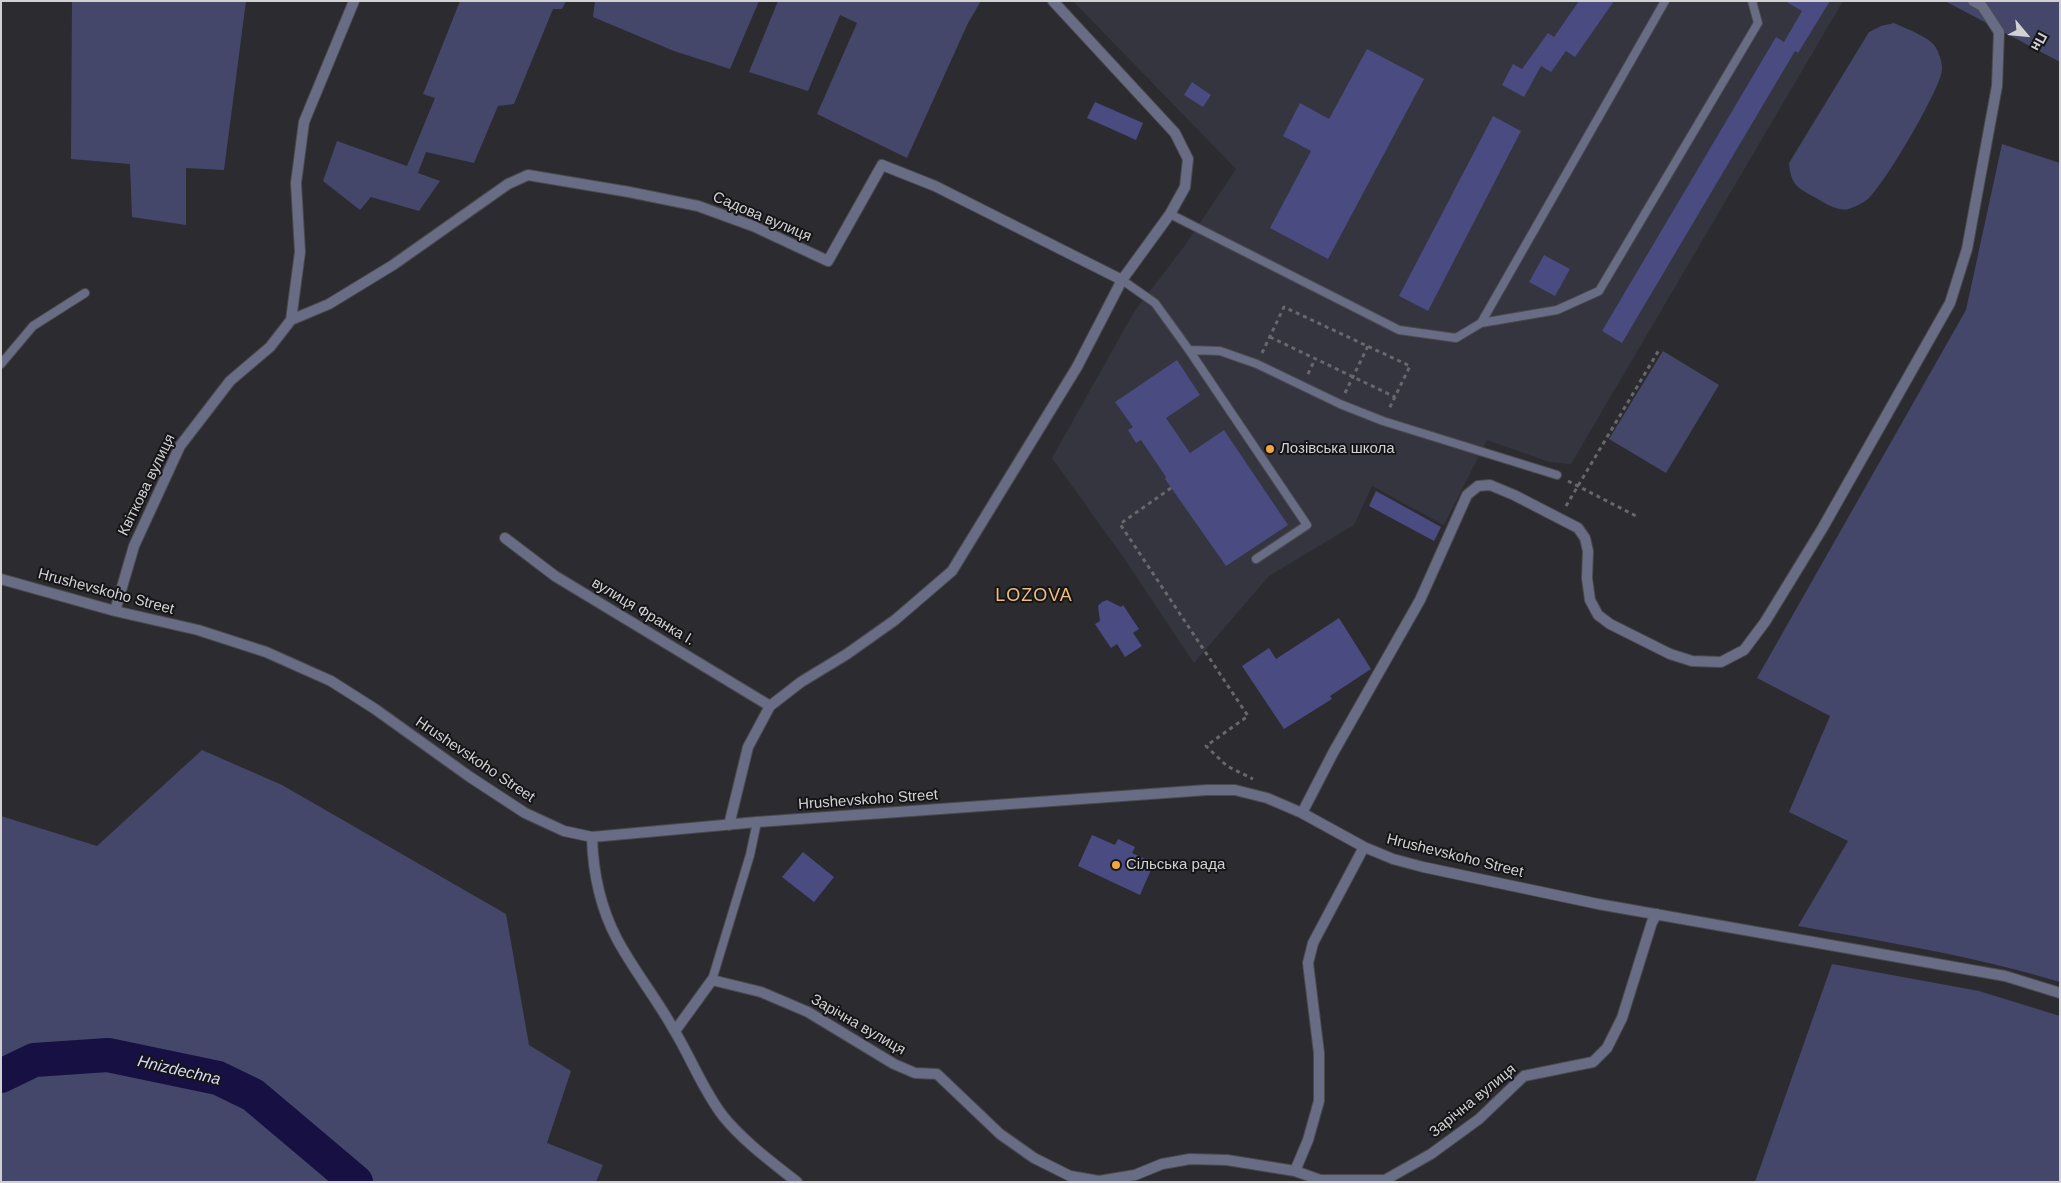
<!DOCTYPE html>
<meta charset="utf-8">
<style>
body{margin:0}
#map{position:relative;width:2061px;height:1183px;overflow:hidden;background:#2c2c30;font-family:Arial,sans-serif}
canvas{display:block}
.frame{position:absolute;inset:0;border:2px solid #d1d1d4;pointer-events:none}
.north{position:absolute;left:2001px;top:10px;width:50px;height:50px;-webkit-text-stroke:4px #151517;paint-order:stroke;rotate:118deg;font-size:14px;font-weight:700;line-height:20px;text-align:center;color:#d1d1d4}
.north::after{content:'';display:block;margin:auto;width:18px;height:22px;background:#d1d1d4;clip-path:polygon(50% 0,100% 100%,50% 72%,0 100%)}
</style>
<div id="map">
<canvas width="2061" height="1183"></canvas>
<div class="frame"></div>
<div class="north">Пн</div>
</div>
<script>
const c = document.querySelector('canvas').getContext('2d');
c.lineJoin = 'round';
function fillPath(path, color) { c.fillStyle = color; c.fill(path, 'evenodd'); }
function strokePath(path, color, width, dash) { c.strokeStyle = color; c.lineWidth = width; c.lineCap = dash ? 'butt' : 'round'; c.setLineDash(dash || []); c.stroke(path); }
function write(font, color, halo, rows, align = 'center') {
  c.font = font + ' Arial,sans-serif'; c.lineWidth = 4; c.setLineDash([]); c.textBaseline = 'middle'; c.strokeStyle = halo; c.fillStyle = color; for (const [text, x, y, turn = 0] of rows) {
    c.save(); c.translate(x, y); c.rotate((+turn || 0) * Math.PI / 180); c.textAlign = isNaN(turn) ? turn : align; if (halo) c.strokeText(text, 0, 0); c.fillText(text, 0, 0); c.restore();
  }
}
const built = new Path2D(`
 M1073,1H1843L1571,464L1549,462L1487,440L1444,525L1372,486L1354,525L1269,576L1194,663L1126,561L1052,458L1134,312L1183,248L1236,169Z`);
const green = new Path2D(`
 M72,1H246L224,170L186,168V225L132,217L130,164L71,159Z
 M460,1H566L562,9H553L514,104L498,106L474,163L426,152L418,173L440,181L419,211L371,197L360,210L323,181L337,141L407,166L435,98L423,94Z
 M595,1H759L730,69L674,51L593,17Z
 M778,1H981L968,23L907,158L817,114L857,23L840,15L808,91L749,72Z
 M1945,1H2060V62Z
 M1894,23C1904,28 1927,36 1934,45C1938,49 1943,64 1942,70C1940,90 1885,183 1869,198C1865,202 1855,207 1849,209C1837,212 1824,202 1814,197C1796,187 1791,184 1789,163L1869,32L1881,26Z
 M2002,144L2060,163V982C1974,956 1886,942 1798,926L1848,841L1789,812L1830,716L1757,678L1966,310Z
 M1663,351L1719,385L1666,473L1609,439Z
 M202,750L282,785L506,914L529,1045L571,1071L547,1143L603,1165L596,1182H1V816L97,846Z
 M1832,964L1979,991L2060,1016V1182H1755Z`);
const river = new Path2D(`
 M1,1076L34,1060L108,1055L218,1078L253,1095L356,1182`);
const building = new Path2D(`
 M1579,1H1614L1575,57L1566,51L1551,72L1541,66L1524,97L1502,85L1513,64L1522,69L1548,33L1554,37Z
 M1785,1H1830L1798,53L1795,51L1622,343L1602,331L1776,37L1784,42L1802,11Z
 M1367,49L1424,79L1328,259L1270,228L1311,151L1283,136L1300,103L1329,119Z
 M1192,82L1211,95L1203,107L1184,95Z
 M1095,102L1143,123L1136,140L1087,118Z
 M1493,116L1521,131L1428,311L1399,296Z
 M1544,255L1570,269L1555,296L1529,282Z
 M1177,360L1200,395L1166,418L1190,453L1224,430L1288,525L1226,566L1165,479L1166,477L1141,440L1136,443L1128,430L1133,427L1115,402Z
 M1376,491L1441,527L1434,541L1369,506Z
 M1107,600L1121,607L1123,605L1139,629L1133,633L1142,646L1125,657L1117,644L1111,648L1095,624L1100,621L1098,606L1102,602Z
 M1339,618L1371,669L1330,696L1332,699L1284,729L1242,666L1269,648L1276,659Z
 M1092,835L1115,845L1118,839L1135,847L1132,853L1154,863L1140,895L1078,866Z
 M803,852L834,877L814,902L782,877Z`);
const path = new Path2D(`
 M1270,337L1395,397
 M1262,353L1284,307L1410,366L1389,409
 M1308,374L1315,359
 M1345,393L1368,346
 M1568,481L1636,516
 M1171,488L1120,524L1248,716L1206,746L1227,766L1253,779
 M1566,506L1659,350`);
const lane = new Path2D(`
 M1170,214L1399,330L1456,338L1481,323L1557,310L1599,291L1758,23L1752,1
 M1122,280L1155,303L1189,350L1307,525L1256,559
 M1481,323L1665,1
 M1189,350L1220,351L1257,364L1340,404L1383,421L1557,475
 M1,364L33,326L85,293
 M712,980L750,855L757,822`);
const street = new Path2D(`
 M291,320L329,304L393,265L508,184L528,175L629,192L698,206L753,226L828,261L882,165L935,186L1122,280
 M505,538L555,576L770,706
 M1,579L115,611L198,630L266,652L331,681L375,709L470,777L525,813L564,831L592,837L757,822L1207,790H1235L1267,798L1302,813L1364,847L1393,859L1423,867L1598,904L2005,976L2060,993
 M115,611L134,546L180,446L230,381L270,347L291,320L300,252L296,183L304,122L354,1
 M1302,813L1333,753L1420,600L1467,495L1478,486L1490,485L1514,495L1578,528L1585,538L1588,551L1587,578L1590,600L1598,615L1610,624L1670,654L1692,661L1721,662L1744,650L1765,622L1822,529L1950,303L1967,249L1997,86L1999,32L1982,6L1973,1
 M729,825L748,747L770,706L801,682L847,654L895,620L952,571L1077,367L1122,280L1170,214L1185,187L1188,159L1175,133L1053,1
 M592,837C593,873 600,907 617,939C634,971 657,999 674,1030C691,1058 703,1090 723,1116C742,1140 773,1163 797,1182
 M675,1031L712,980L761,992L808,1012L894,1064L915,1073L937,1074L1000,1134L1034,1158L1070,1176L1099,1181L1135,1175L1162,1164L1190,1159L1227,1160L1295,1171L1320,1180H1385L1431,1154L1479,1119L1524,1076L1593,1062L1607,1048L1622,1018L1652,922L1657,914
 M1295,1171L1308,1140L1319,1101V1053L1308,963L1313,943L1364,847`);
const markers = [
 [1270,449,5,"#f1a63f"],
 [1116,865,5,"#f1a63f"]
];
const streetNames = [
 ["Садова вулиця",762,217,23],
 ["Квіткова вулиця",147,485,-64],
 ["Hrushevskoho Street",106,592,15],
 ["вулиця Франка І.",643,612,31],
 ["Hrushevskoho Street",475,760,34],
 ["Hrushevskoho Street",868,800,-4],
 ["Hrushevskoho Street",1455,856,14],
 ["Зарічна вулиця",858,1025,30],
 ["Зарічна вулиця",1473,1101,-39]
];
const poiNames = [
 ["Лозівська школа",1280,449],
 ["Сільська рада",1126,865]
];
const waterNames = [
 ["Hnizdechna",179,1071,13]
];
const quarterNames = [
 ["LOZOVA",1034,596]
];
fillPath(built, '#34353f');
fillPath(green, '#44466a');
strokePath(river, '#161142', 34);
fillPath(building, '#494b81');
strokePath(lane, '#4a4a4e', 10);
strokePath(street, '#4a4a4e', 12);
strokePath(path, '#68686c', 3, [4, 4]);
strokePath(lane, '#696c85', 8);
strokePath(street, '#696c85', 10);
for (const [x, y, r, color] of markers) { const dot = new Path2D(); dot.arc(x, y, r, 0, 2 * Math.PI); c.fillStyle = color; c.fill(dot); strokePath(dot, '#151517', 2); }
write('15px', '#d1d1d4', '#151517', streetNames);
write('15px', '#d1d1d4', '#151517', poiNames, 'left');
write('italic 16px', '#d6dafc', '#151517', waterNames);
c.letterSpacing = '1px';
write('18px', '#f1bd7e', '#151517', quarterNames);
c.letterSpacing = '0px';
</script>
